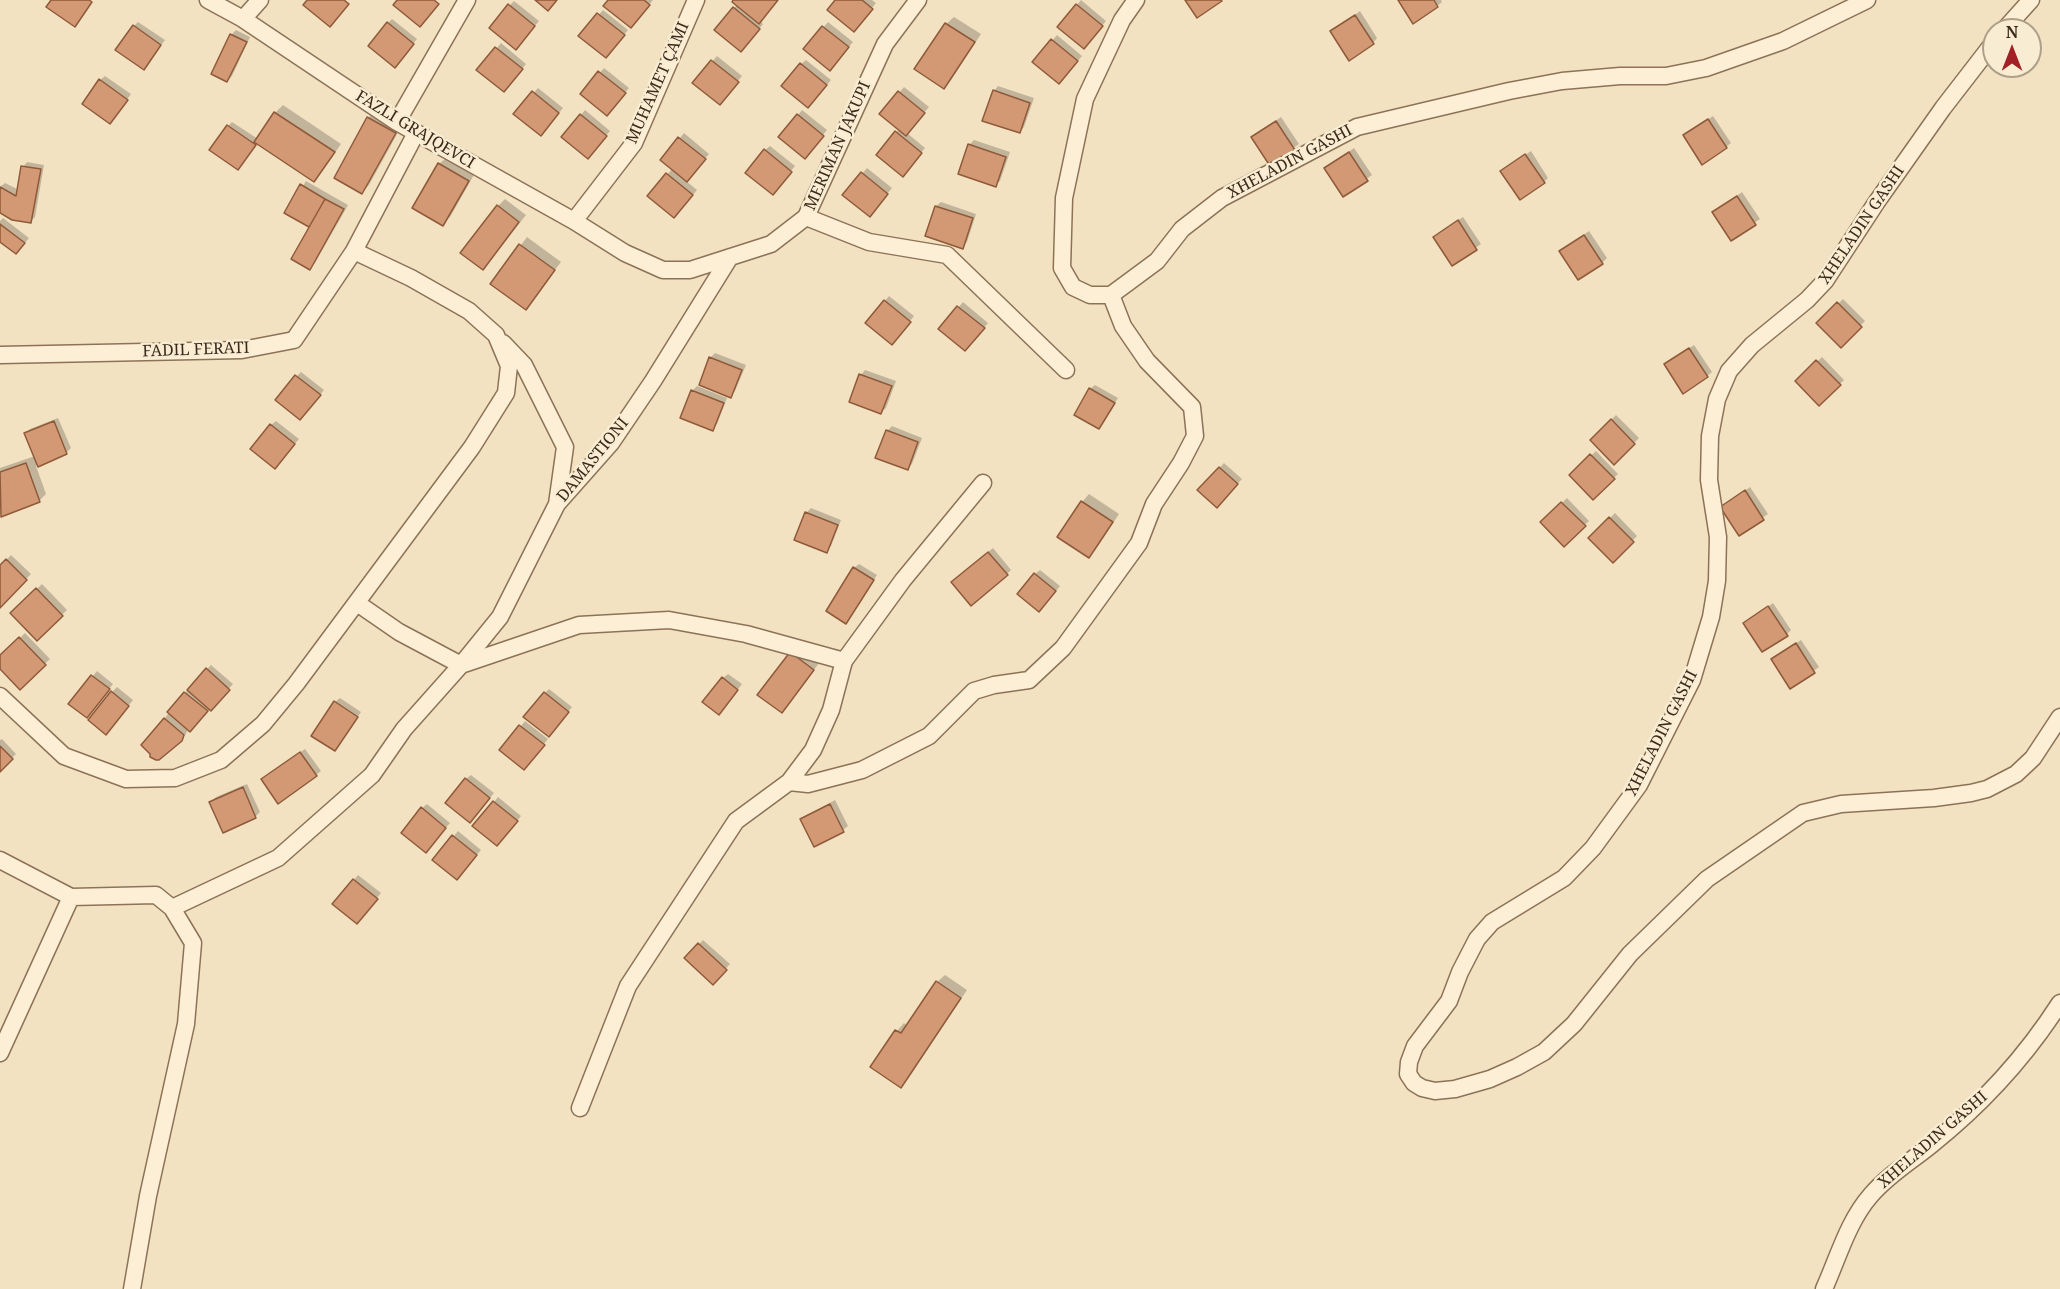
<!DOCTYPE html>
<meta charset="utf-8">
<style>
body{margin:0}
#map{position:relative;width:2060px;height:1289px;overflow:hidden;background:#f2e2c1;font-family:"Noto Serif",serif}
canvas{display:block}
.north{position:absolute;left:1982px;top:18px;width:60px;height:60px;box-sizing:border-box;background:#f8ecd2;border:2px solid #ad9f89;border-radius:50%;rotate:0deg;font-size:16px;font-weight:700;line-height:24px;text-align:center;color:#3c2b1c}
.north::after{content:'';display:block;margin:auto;width:21px;height:27px;background:#a22126;clip-path:polygon(50% 0,100% 100%,50% 72%,0 100%)}
</style>
<div id="map">
<canvas width="2060" height="1289"></canvas>
<div class="north">N</div>
</div>
<script>
const c = document.querySelector('canvas').getContext('2d');
c.lineJoin = 'round';
function fillPath(path, color) { c.fillStyle = color; c.fill(path, 'evenodd'); }
function strokePath(path, color, width, dash) { c.strokeStyle = color; c.lineWidth = width; c.lineCap = dash ? 'butt' : 'round'; c.setLineDash(dash || []); c.stroke(path); }
function write(font, color, halo, rows, align = 'center') {
  c.font = font + ' "Noto Serif",serif'; c.lineWidth = 5; c.setLineDash([]); c.textBaseline = 'middle'; c.strokeStyle = halo; c.fillStyle = color; for (const [text, x, y, turn = 0] of rows) {
    c.save(); c.translate(x, y); c.rotate((+turn || 0) * Math.PI / 180); c.textAlign = isNaN(turn) ? turn : align; if (halo) c.strokeText(text, 0, 0); c.fillText(text, 0, 0); c.restore();
  }
}
const shadow = new Path2D(`
 M610,0H653L635,22Z
 M735,0H778L760,21L763,24L746,46L734,8L738,4Z
 M837,0H872L876,3L858,25Z
 M1081,0L1106,21L1088,42L1059,27Z
 M1400,0H1441L1442,2L1437,6Z
 M514,1L539,21L521,43L509,6Z
 M603,10L628,30L610,52L580,36Z
 M1360,11L1377,38L1373,43L1332,31Z
 M954,17L981,34L951,80L943,87L946,24Z
 M392,19L417,39L399,61L388,23Z
 M138,22L165,40L148,63L134,26Z
 M828,22L853,42L834,64L805,49Z
 M236,30L250,37L232,76L227,81L213,74L231,35Z
 M1057,35L1082,56L1064,77L1034,62Z
 M501,43L526,64L508,86L479,70Z
 M717,56L742,76L724,98L694,83Z
 M806,60L831,80L813,102L801,64Z
 M604,68L629,88L611,110L582,94Z
 M105,76L131,94L115,117L100,80Z
 M998,86L1034,98L1024,127L1020,132L994,91Z
 M904,87L929,107L907,133L925,148L907,170L896,132L900,129L881,114Z
 M538,88L563,108L545,130L515,114Z
 M283,105L341,144L321,173L314,180L257,142L242,163L228,126L232,122L258,139L275,113Z
 M585,110L610,131L592,152L563,137Z
 M802,110L827,130L809,152L798,115Z
 M376,111L402,125L369,185L362,192L368,118Z
 M1713,116L1731,143L1726,147L1685,135Z
 M1281,117L1299,144L1271,164L1253,137Z
 M684,133L709,154L686,181L697,190L679,212L649,196L672,169L662,160Z
 M974,140L1010,152L1000,181L995,185L969,145Z
 M770,146L795,166L777,188L765,150Z
 M1354,148L1372,175L1344,195L1326,168Z
 M1531,151L1548,178L1544,182L1502,171Z
 M447,157L475,173L450,217L442,224L439,164Z
 M27,162L44,165L35,217L31,221L0,211V187L5,183L19,190L23,167Z
 M867,168L892,188L874,210L844,195Z
 M306,181L348,205L315,263L310,268L311,226L286,212Z
 M1742,192L1760,219L1731,239L1714,212Z
 M505,199L526,215L490,261L498,206Z
 M941,202L976,214L967,242L962,247L936,206Z
 M1463,217L1481,244L1453,264L1440,232Z
 M3,218L29,238L21,248L0,240V221Z
 M1589,231L1607,258L1602,263L1561,251Z
 M527,237L561,262L526,308L492,284Z
 M889,296L914,316L896,339L885,301Z
 M1843,299L1865,321L1841,346L1818,323Z
 M963,302L988,323L970,345L940,329Z
 M1694,345L1712,372L1707,376L1671,360Z
 M715,353L746,365L735,391L731,396L710,358Z
 M1822,357L1844,380L1820,404L1797,381Z
 M865,370L896,381L886,408L881,412L850,401L861,375Z
 M301,372L324,390L305,414L297,376Z
 M1095,385L1118,398L1099,427L1090,389Z
 M697,386L727,398L717,424L712,429L692,391Z
 M1616,415L1639,438L1614,463L1592,440Z
 M58,418L71,448L66,453L36,466L46,494L39,501L1,515L0,468L35,456L26,434L30,429Z
 M276,421L299,439L279,463L271,425Z
 M892,426L922,438L912,464L907,469L887,431Z
 M1596,451L1618,474L1593,498L1571,475Z
 M1224,463L1242,479L1217,506L1199,490Z
 M1750,487L1768,514L1739,534L1722,507Z
 M1089,494L1119,514L1096,549L1088,556L1059,537L1082,502Z
 M1567,498L1589,521L1564,545L1542,522Z
 M811,508L841,520L831,546L827,551L806,513Z
 M1615,513L1637,536L1613,561L1590,538Z
 M993,548L1011,570L1007,574L957,577Z
 M11,555L31,574L0,606V567Z
 M859,564L877,575L846,622L854,568Z
 M1040,570L1060,586L1044,606L1035,574Z
 M42,584L67,610L37,639L12,613Z
 M1773,603L1791,630L1787,634L1745,623Z
 M25,633L50,659L20,688L0,667V657Z
 M1801,640L1819,667L1791,687L1778,655Z
 M791,653L820,662L782,711Z
 M211,665L233,684L195,726L188,729L186,734L181,740L151,753L143,745L185,693Z
 M97,671L113,684L91,712L70,703Z
 M728,674L742,684L723,709V678Z
 M117,687L133,700L111,728L112,692Z
 M549,689L572,707L553,731L545,693Z
 M340,698L361,712L335,750V702Z
 M525,721L548,739L529,763L501,750Z
 M2,739L16,754L0,770V740Z
 M305,749L321,771L316,775H267Z
 M471,775L494,793L474,817L466,779Z
 M247,784L260,812L255,817L211,802L216,797Z
 M498,797L521,816L502,840L494,802Z
 M835,800L848,826L843,830L815,845L802,819L807,815Z
 M427,804L450,823L430,846L422,808Z
 M458,831L481,850L461,873L434,860Z
 M358,875L381,893L362,917L354,880Z
 M703,940L730,964L713,983L686,958Z
 M945,975L967,990L908,1079L900,1086L872,1067L897,1031L904,1023L908,1026L937,982Z`);
const building = new Path2D(`
 M51,0H89L92,2L75,27L46,7Z
 M307,0H344L349,4L330,27L303,5Z
 M397,0H434L439,4L420,27L393,5Z
 M535,0H557L548,11Z
 M608,0H644L650,5L631,28L603,6Z
 M733,0H778L759,24L732,2Z
 M835,0H862L873,9L854,32L827,10Z
 M1185,0H1221L1222,1L1197,18Z
 M1398,0H1434L1438,7L1413,24Z
 M508,4L535,26L516,50L489,28Z
 M1076,4L1103,26L1084,49L1057,27Z
 M733,7L760,29L741,52L714,30Z
 M597,13L625,35L606,58L578,36Z
 M1355,15L1374,44L1349,61L1330,31Z
 M387,22L414,44L395,68L368,46Z
 M945,23L975,42L944,89L914,69Z
 M133,25L161,45L144,70L115,50Z
 M822,26L849,47L830,71L803,49Z
 M230,34L247,42L227,82L211,74Z
 M1051,39L1078,61L1059,84L1032,62Z
 M495,47L523,69L504,92L476,70Z
 M711,60L739,82L720,105L692,83Z
 M800,63L827,85L808,108L781,86Z
 M598,71L626,93L607,116L580,94Z
 M99,79L128,100L110,124L82,104Z
 M993,90L1030,103L1020,133L982,121Z
 M532,91L559,113L541,136L513,114Z
 M898,91L925,113L906,136L879,114Z
 M274,112L335,152L314,182L254,142Z
 M580,114L607,136L588,159L561,137Z
 M797,114L824,136L805,159L778,137Z
 M367,117L396,133L362,194L334,178Z
 M1708,119L1727,148L1702,165L1683,135Z
 M1276,121L1295,150L1270,166L1251,137Z
 M227,125L256,145L238,170L209,150Z
 M895,131L922,153L903,177L876,155Z
 M678,137L706,159L687,182L660,160Z
 M968,144L1006,157L996,187L958,174Z
 M764,149L792,172L773,195L745,173Z
 M1349,152L1368,181L1343,197L1324,168Z
 M1525,154L1545,183L1520,200L1500,171Z
 M438,163L469,181L443,226L412,208Z
 M21,166L41,169L31,223L12,220L0,213V187L16,196Z
 M861,172L888,194L870,217L842,195Z
 M666,173L693,195L674,218L647,196Z
 M300,184L325,199L309,227L284,213Z
 M1737,196L1756,225L1731,241L1712,212Z
 M325,199L344,209L310,270L291,259Z
 M497,205L519,222L483,270L460,253Z
 M935,206L973,218L963,249L925,236Z
 M1458,220L1477,250L1452,266L1433,237Z
 M0,224L25,243L16,254L0,242Z
 M1584,235L1603,264L1578,280L1559,251Z
 M519,244L555,270L526,310L490,284Z
 M884,300L911,322L892,345L865,323Z
 M1837,302L1862,327L1841,348L1816,323Z
 M957,306L985,328L965,351L938,329Z
 M1689,348L1708,377L1683,394L1664,364Z
 M709,357L742,370L731,398L699,385Z
 M1816,360L1841,385L1819,406L1795,381Z
 M859,374L892,386L881,414L849,402Z
 M295,375L321,395L300,420L275,400Z
 M1089,388L1115,403L1099,429L1074,415Z
 M691,390L724,403L713,431L680,418Z
 M1611,419L1635,444L1614,465L1590,440Z
 M54,421L67,454L38,467L24,433Z
 M270,424L295,444L275,469L250,449Z
 M886,430L918,442L908,470L875,458Z
 M1590,454L1615,479L1593,500L1569,475Z
 M26,463L40,502L1,517L0,472Z
 M1219,467L1238,484L1217,508L1197,490Z
 M1745,490L1764,520L1739,536L1720,507Z
 M1081,501L1113,522L1089,558L1057,537Z
 M1561,502L1586,526L1564,547L1540,522Z
 M805,512L838,525L827,553L794,540Z
 M1609,517L1634,542L1613,563L1588,538Z
 M988,552L1008,575L971,606L951,582Z
 M6,559L27,580L0,608V565Z
 M853,567L874,580L846,624L826,611Z
 M1034,573L1056,591L1039,612L1017,594Z
 M36,588L63,616L37,641L10,613Z
 M1768,606L1788,636L1762,652L1743,623Z
 M19,637L46,665L20,690L0,669V655Z
 M1796,643L1815,673L1790,689L1771,659Z
 M790,652L814,670L782,713L757,695Z
 M206,668L230,690L211,711L187,690Z
 M91,675L110,689L87,718L68,704Z
 M722,677L738,690L719,715L702,702Z
 M111,691L129,706L106,735L88,720Z
 M184,692L208,711L190,732L167,712Z
 M544,692L569,712L549,737L523,717Z
 M334,701L358,717L335,751L311,736Z
 M164,718L184,735L182,741L159,760H156L150,757V754L141,745Z
 M519,725L545,745L524,770L499,750Z
 M0,746L13,759L0,772Z
 M300,752L317,776L278,804L261,779Z
 M465,778L490,798L470,823L445,803Z
 M243,787L256,818L223,833L209,802Z
 M493,801L518,821L497,846L472,826Z
 M830,804L844,832L814,847L800,819Z
 M421,807L446,828L426,853L401,833Z
 M452,835L477,855L457,880L432,860Z
 M353,879L378,899L357,924L332,904Z
 M698,943L727,970L713,985L684,958Z
 M936,981L961,998L901,1088L870,1067L895,1030L901,1033Z`);
const street = new Path2D(`
 M208,0L243,19L397,122L574,221L625,253L663,270H690L771,244L806,217L885,44L918,0
 M1136,0L1122,20L1085,99L1064,198L1062,268L1073,287L1090,295H1111L1157,261L1182,229L1222,198L1357,127L1509,91L1562,81L1620,76H1666L1706,68L1783,41L1867,0
 M243,19L260,0
 M2004,30L2031,0
 M1994,42L1943,108L1876,203L1825,281L1807,300L1752,345L1729,371L1717,399L1710,436L1709,480L1718,537L1717,581L1711,617L1692,680L1639,785L1593,848L1564,878L1492,922L1477,939L1460,972L1449,1001L1415,1046L1409,1062L1408,1074L1414,1083L1422,1088L1435,1091L1455,1089L1490,1079L1517,1067L1544,1052L1574,1024L1630,954L1707,879L1803,813L1841,804L1934,798L1971,793L1987,789L2016,774L2033,758L2060,717
 M397,122L467,0
 M806,217L869,242L947,255L1066,370
 M574,221L634,143L696,0
 M503,343L524,365L565,447L557,504
 M0,355L242,350L294,340L354,251L416,133
 M357,603L399,632L461,665L500,617L557,504L611,443L653,381L730,257
 M0,696L64,756L126,779L175,778L221,760L263,724L296,684L472,447L506,393L509,366L496,335L469,311L411,278L354,251
 M789,782L808,784L862,770L929,736L974,691L994,685L1029,680L1063,648L1139,543L1154,504L1181,463L1195,436L1192,407L1147,361L1123,326L1111,295
 M0,860L71,897L156,895L172,908L193,943L186,1024L148,1196L132,1289
 M172,908L278,858L372,775L404,729L461,665L579,625L669,620L746,634L844,661
 M0,1053L71,897
 M580,1108L628,986L736,821L789,782L813,750L831,710L844,661L903,580L983,483
 M1824,1289C1838,1258 1848,1221 1871,1195C1888,1175 1910,1162 1931,1145C1980,1106 2026,1056 2060,1003`);
const streetNames = [
 ["MUHAMET ÇAMI",658,83,-66],
 ["FAZLI GRAJQEVCI",415,130,31],
 ["MERIMAN JAKUPI",838,146,-66],
 ["XHELADIN GASHI",1290,162,-28],
 ["XHELADIN GASHI",1862,225,-56],
 ["FADIL FERATI",196,350,-2],
 ["DAMASTIONI",593,460,-51],
 ["XHELADIN GASHI",1662,733,-63],
 ["XHELADIN GASHI",1933,1140,-41]
];
fillPath(shadow, '#0003');
fillPath(building, '#d39974');
strokePath(building, '#8f5a3a', 1.5);
strokePath(street, '#8d7257', 19);
strokePath(street, '#fcefd5', 16);
write('16px', '#3c2b1c', '#f8ecd2', streetNames);
</script>
